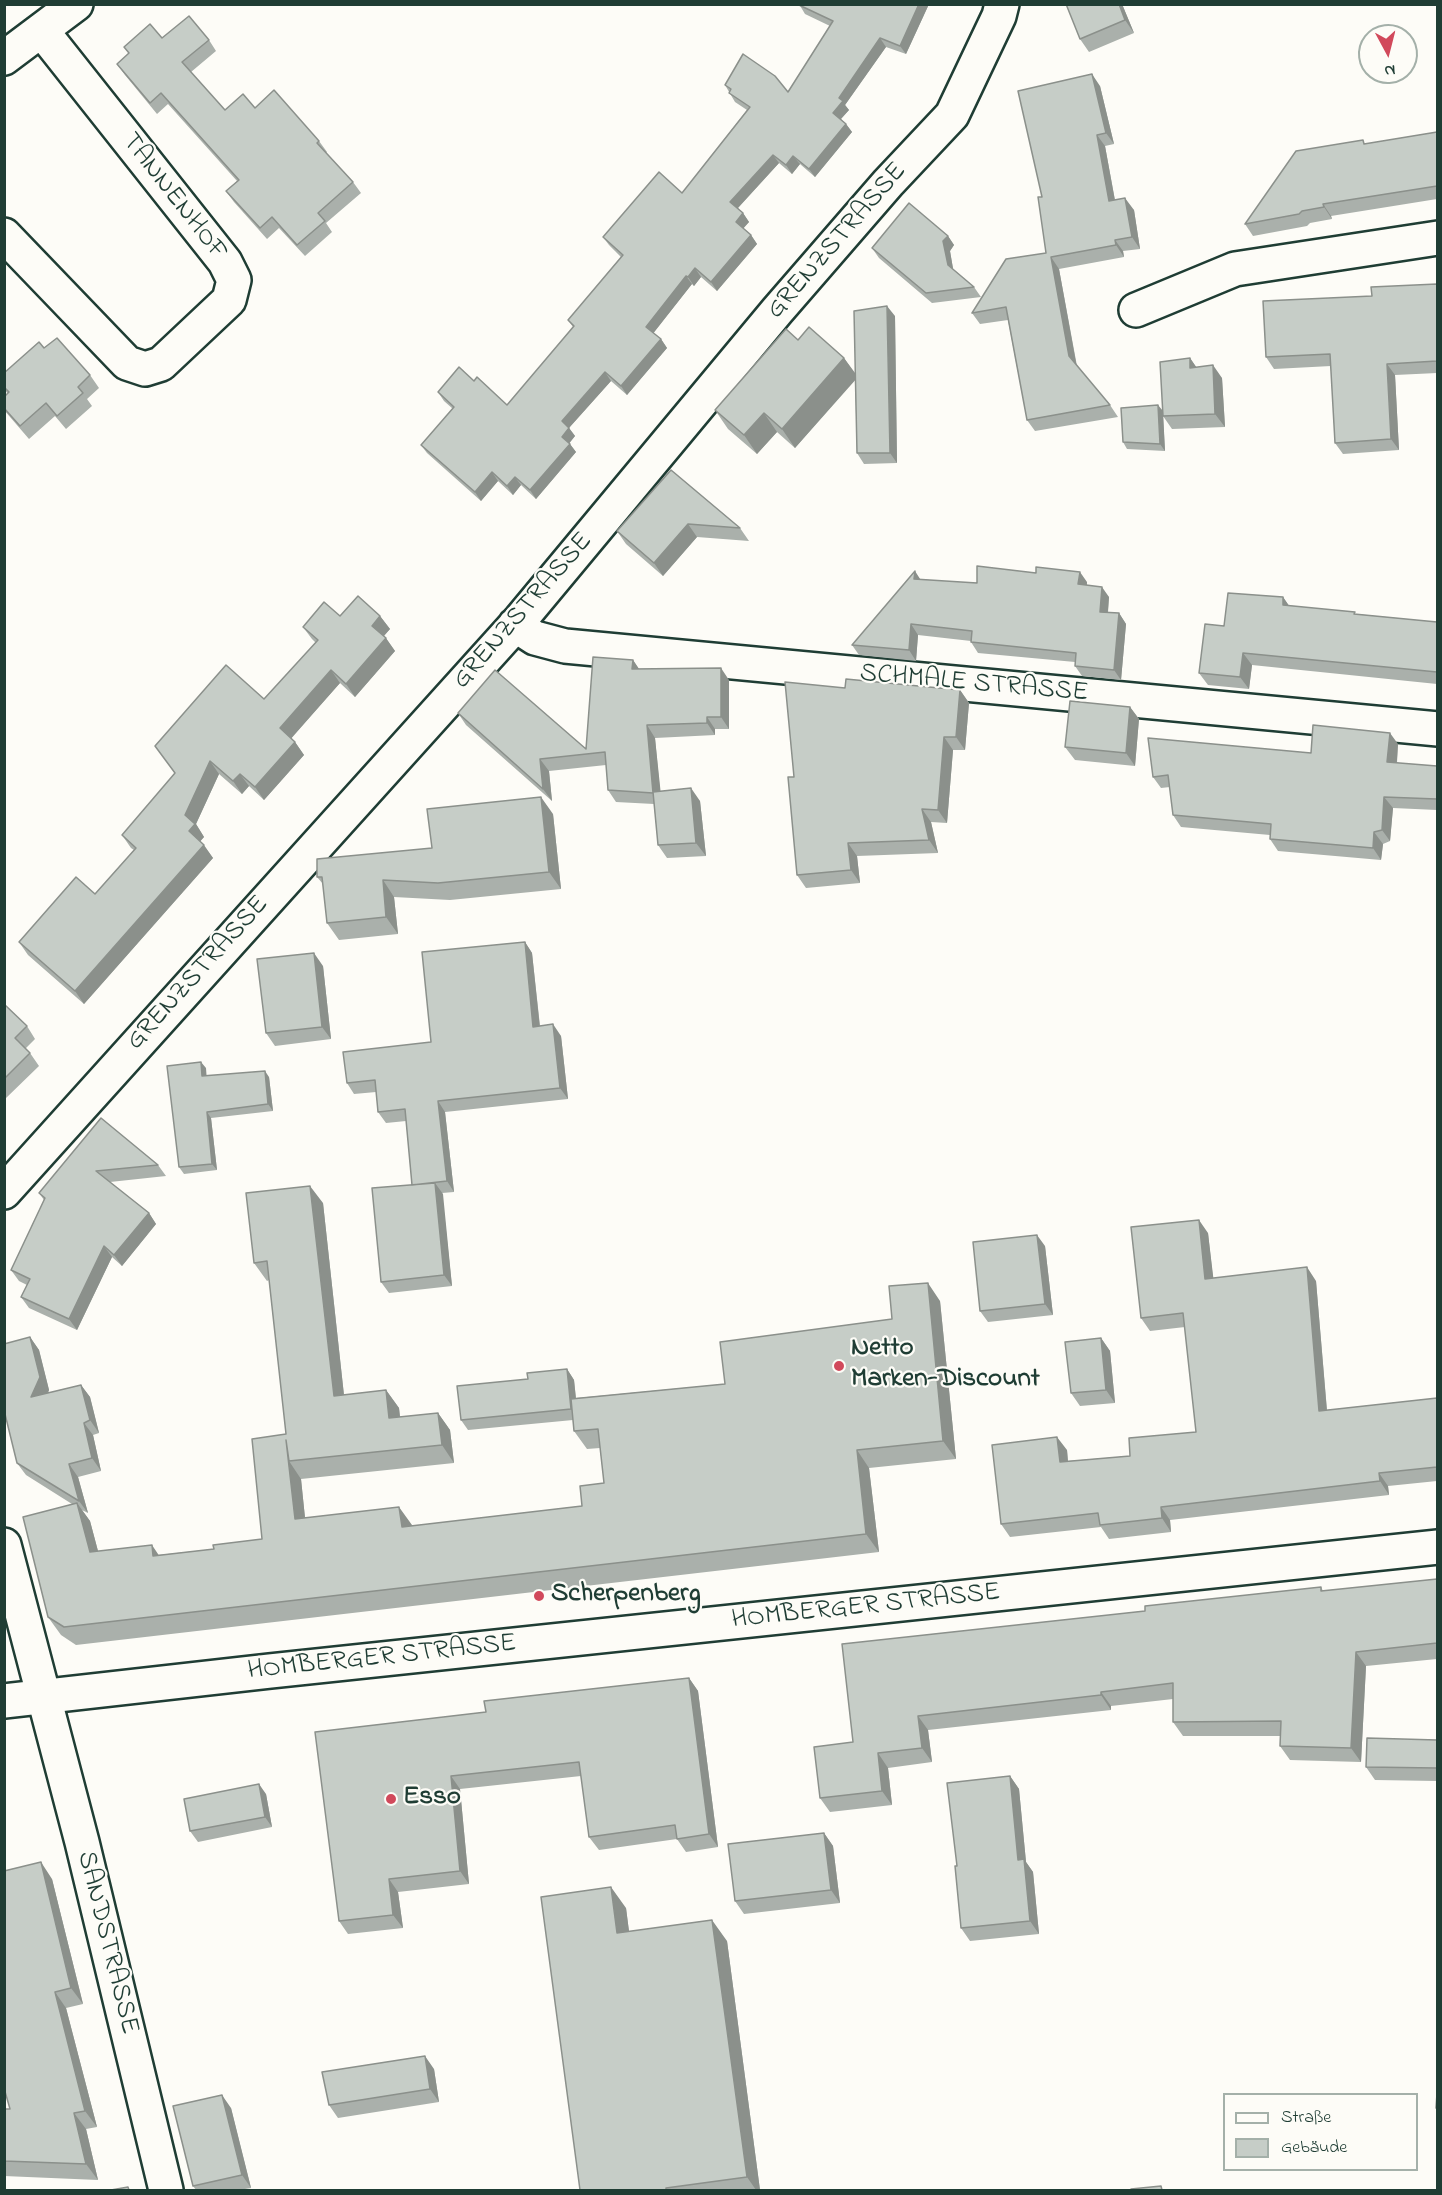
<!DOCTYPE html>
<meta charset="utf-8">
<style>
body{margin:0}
#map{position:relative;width:1442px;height:2195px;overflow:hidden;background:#fdfcf7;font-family:"Indie Flower",sans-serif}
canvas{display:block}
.frame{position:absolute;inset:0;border:6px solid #1f3d34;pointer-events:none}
.legend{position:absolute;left:1223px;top:2093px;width:195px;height:78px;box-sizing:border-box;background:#fdfcf7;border:2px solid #a4b0a9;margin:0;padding:8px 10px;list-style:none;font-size:18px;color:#1f3d34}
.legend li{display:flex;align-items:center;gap:12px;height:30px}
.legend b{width:30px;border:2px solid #a4b0a9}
.north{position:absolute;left:1358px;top:24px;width:60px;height:60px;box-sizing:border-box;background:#fdfcf7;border:2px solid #a4b0a9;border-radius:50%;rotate:173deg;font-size:16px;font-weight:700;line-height:24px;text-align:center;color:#1f3d34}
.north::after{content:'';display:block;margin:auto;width:21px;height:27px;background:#d1495b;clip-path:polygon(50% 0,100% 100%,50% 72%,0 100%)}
</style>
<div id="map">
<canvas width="1442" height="2195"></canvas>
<div class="frame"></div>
<ul class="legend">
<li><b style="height:8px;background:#fdfcf7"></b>Straße</li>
<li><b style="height:16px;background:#c6cdc7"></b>Gebäude</li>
</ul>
<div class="north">N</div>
</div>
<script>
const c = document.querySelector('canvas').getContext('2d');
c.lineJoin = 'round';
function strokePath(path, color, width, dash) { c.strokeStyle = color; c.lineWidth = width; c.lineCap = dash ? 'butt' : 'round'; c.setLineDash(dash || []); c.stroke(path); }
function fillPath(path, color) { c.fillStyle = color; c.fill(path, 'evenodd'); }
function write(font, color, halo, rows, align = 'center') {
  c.font = font + ' "Indie Flower",sans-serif'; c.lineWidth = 4.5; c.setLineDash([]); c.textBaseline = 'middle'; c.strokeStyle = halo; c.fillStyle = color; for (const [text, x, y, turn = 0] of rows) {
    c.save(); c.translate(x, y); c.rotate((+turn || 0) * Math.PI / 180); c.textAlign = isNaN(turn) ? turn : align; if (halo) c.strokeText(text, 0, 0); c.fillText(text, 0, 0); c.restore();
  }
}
const minor = new Path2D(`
 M4,58L76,4
 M4,235L127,363L145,369L161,364L229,300L234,280L225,262L42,31
 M1136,310L1235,269L1438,238
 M515,625L535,638L565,646L1438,729
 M4,1192L520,620L777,311L888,183L952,115L999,16L1002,4
 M4,1545L82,1842L166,2190`);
const major = new Path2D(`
 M4,1701L270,1671L1438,1547`);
const wall = new Path2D(`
 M799,4H929L906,54L886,47L845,105L849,110L841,119L846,124L852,132L815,177L800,164L792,174L779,163L738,208L743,213L749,222L743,228L751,235L757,244L717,291L701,277L694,286L692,284L653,333L661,339L667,348L627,395L611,381L569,428L575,436L569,443L576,452L536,499L521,485L513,495L498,481L481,501L427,453L421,445L453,409L444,401L438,392L474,381L507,405L573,327L568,320L621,257L609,245L603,237L682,193L747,110L735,102L725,85L788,92L830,26L805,14Z
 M1066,4H1122L1134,33L1089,52L1080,39Z
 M162,38L209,40L216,51L191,72L225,110L255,108L319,141L327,152L326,153L353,182L361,193L326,223L332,232L305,256L279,228L267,239L234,202L226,191L237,181L168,104L157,114L125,75L117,64L129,54L124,47Z
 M1100,86L1114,144L1105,146L1115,200L1134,210L1140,249L1123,251L1124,257L1059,269L1077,366L1110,405L1118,417L1035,431L1027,420L1008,320L980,324L972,313L1046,253L1042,197Z
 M1437,132V199L1331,216L1332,219L1310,223L1307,226L1253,236L1245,224L1365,144Z
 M948,236L954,245L950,251L953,269L974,287L981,297L932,303L879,258L872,248Z
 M1437,284V373L1395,375L1399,450L1343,454L1335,443L1331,366L1274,369L1266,357L1372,296Z
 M895,316L897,463L864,464L857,453L855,379L795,448L777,432L757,454L728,429L715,410L844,358L855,374Z
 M44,348L90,375L99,388L87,399L92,406L66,429L55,416L29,439L4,410V397L8,394L4,389V373Z
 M1190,358L1196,367L1222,378L1225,427L1172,429L1163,416L1165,451L1127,449L1123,442L1162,411Z
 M671,470L740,528L749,541L697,537L663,576L626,544L617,531Z
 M921,580L977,583L1087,582V585L1109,597L1108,613H1119L1126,624L1121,680L1082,676L1075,666V662L978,653L971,642V641L918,635L916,661L859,655L852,645Z
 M1283,597L1289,606L1356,614L1437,622V684L1252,665L1249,689L1208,685L1199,673L1224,626Z
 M340,616H380L390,629L384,636L395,651L355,697L340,683L291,738L295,742L304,755L264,800L249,786L242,794L219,774L196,824L204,837L200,841L213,858L84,1004L28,955L19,942L95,894L134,850L131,848L122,835L264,699L316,643L312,639L303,627Z
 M633,660L639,669L729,680V729H715V735L655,738L660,791L700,801L706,856L667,858L658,845L654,804L616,802L608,790L606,765L549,771L552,801L466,725L458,713L586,749Z
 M845,688L960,690L969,703L965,750H953L947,823L931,822L938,853L857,856L860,883L806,888L797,875L794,777Z
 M1130,707L1139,719L1135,766L1075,760L1065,747Z
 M1398,744L1397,763L1437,766V810L1393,808L1390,841L1383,844L1381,860L1278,851L1270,839V835L1181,827L1173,815L1170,787L1161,788L1153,777L1311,753Z
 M553,814L561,889L450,900L394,897L398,934L339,940L327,923L323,884L317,877L432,848Z
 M525,942L532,953L540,1026L561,1036L568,1099L445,1112L454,1192L442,1193L452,1286L389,1293L381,1282L412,1185L406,1121L386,1123L378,1112L376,1092L354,1094L347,1083L431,1042Z
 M323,966L331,1039L275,1046L266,1033Z
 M4,1004L27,1026L35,1039L25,1049L30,1053L39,1066L4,1100Z
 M206,1068V1076L269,1077L273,1111L211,1118L217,1170L184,1174L179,1167Z
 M101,1118L158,1165L166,1176L110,1182L149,1213L156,1224L122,1266L112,1257L77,1330L29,1308L21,1297L27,1285L19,1281L11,1270L44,1200L39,1193Z
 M323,1203L344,1395L386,1390L399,1408L400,1417L438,1413L450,1430L454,1463L301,1479L305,1518L412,1525V1526L582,1506L604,1483L600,1448L587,1449L574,1431L573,1420L468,1430L461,1420L528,1379L567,1369L574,1380L576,1398L725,1384L940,1301L956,1459L869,1468L879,1552L76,1645L61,1635L48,1617L72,1504L26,1475L17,1463L30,1337L39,1350L49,1390L48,1393L81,1385L90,1397L99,1433L93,1435L101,1471L78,1477L88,1513L82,1510L90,1521L98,1551L158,1555L214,1549L262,1539L286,1434L269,1280L267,1281L254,1263Z
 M1208,1233L1213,1278L1316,1281L1327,1410L1437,1398V1481L1388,1486L1389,1495L1170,1520L1171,1532L1109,1539L1101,1527L1010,1537L1001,1524L1067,1450L1068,1461L1130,1456L1196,1432L1185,1327L1150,1331L1141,1318Z
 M1045,1246L1053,1315L988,1322L980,1311Z
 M1101,1338L1110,1351L1115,1403L1080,1406L1071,1393Z
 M1437,1579V1659L1366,1666L1361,1762L1290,1760L1280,1746V1736H1183L1173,1722V1699L1111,1706V1710L928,1730L932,1762L888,1768L892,1805L830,1812L820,1798L853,1742L1145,1611L1321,1587L1323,1591Z
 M689,1678L698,1691L718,1847L686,1852L677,1839L599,1850L589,1837L581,1776L460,1789L469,1884L398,1892L403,1928L348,1934L339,1921L486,1712Z
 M1437,1740V1781L1375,1780L1366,1767Z
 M1010,1776L1019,1789L1026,1862L1033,1872L1039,1934L970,1941L961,1928L957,1866Z
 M266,1794L272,1827L198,1842L190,1831Z
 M824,1833L833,1846L840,1903L744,1914L735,1901Z
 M52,1879L83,2004L66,2008L97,2127L86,2129L98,2180L4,2176V2109H10Z
 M626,1908L629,1932L727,1941L760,2190H580Z
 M434,2069L439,2102L338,2118L329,2105Z
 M231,2108L251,2188L239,2190H196L193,2186Z`);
const shadedWall = new Path2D(`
 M919,4H929L906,54L900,46Z
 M1119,4H1122L1134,33L1125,20Z
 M880,38L886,47L845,105L849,110L839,121L833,113L839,98Z
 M1092,74L1100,86L1114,144L1106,133Z
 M846,124L852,132L815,177L809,169Z
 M1097,135L1105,146L1117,212L1109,201Z
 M773,155L779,163L736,210L730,202Z
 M793,156L800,164L792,174L786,165Z
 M1125,198L1134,210L1140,249L1132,237Z
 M1323,204L1331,216L1332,219L1324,207Z
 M743,213L749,222L742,230L736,222Z
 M751,235L757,244L717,291L711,282Z
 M948,236L954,245L950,251L954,274L948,265L943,241Z
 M1115,240L1123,251L1124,257L1116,245Z
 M1051,257L1059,269L1077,368L1069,356Z
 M695,268L701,277L694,286L688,277Z
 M686,276L692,284L652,335L646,327Z
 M887,306L895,316L897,463L890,453Z
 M661,339L667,348L627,395L621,386Z
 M844,358L858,377L795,448L782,429Z
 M1190,358L1199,371L1190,368Z
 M1387,364L1395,375L1399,450L1391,439Z
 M1213,365L1222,378L1225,427L1215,414Z
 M605,372L611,381L568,429L562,421Z
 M1158,405L1163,411L1165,451L1160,444Z
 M764,413L777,432L757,454L744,435Z
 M569,428L575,436L568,445L562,437Z
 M570,444L576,452L536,499L530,490Z
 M492,472L498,481L481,501L475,492Z
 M515,477L521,485L513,495L507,486Z
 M688,524L697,537L663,576L654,563Z
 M915,571L922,582L914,579Z
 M1080,572L1087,582L1086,594L1078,584Z
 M1102,587L1109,597L1107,622L1100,612Z
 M1283,597L1292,610L1283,605Z
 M1119,613L1126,624L1121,680L1114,670Z
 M380,616L390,629L381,639L372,626Z
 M911,624L918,635L916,661L909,650Z
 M386,638L395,651L355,697L346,684Z
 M1243,653L1252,665L1249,689L1240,677Z
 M633,660L641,672L632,669Z
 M721,668L729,680V729L721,717Z
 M331,670L340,683L289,741L280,728Z
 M960,690L969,703L965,750L956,737Z
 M1130,707L1139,719L1135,766L1126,753Z
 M707,717L715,729V735L707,723Z
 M647,725L655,738L662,805L653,793Z
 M1390,733L1398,744L1396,774L1387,762Z
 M944,737L953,750L947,823L938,810Z
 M295,742L304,755L264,800L255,787Z
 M540,759L549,771L552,801L543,789Z
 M210,761L219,774L196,824L204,837L198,844L189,831L185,815Z
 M240,774L249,786L242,794L233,781Z
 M691,788L700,801L706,856L696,843Z
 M541,797L553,814L561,889L549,872Z
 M1384,797L1393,808L1390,841L1382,830Z
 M922,809L931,822L938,853L929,840Z
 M1374,832L1383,844L1381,860L1373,848Z
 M848,843L857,856L860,883L851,870Z
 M204,845L213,858L84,1004L75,991Z
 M383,880L394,897L398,934L386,917Z
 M525,942L532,953L541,1038L533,1027Z
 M314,953L323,966L331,1039L322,1027Z
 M553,1024L561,1036L568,1099L560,1088Z
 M201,1062L206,1068L207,1082L202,1076Z
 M265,1071L269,1077L273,1111L268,1104Z
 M438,1101L445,1112L454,1192L447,1181Z
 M207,1112L211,1118L217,1170L212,1164Z
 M435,1183L443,1194L452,1286L444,1275Z
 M310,1186L323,1203L346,1414L334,1396Z
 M149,1213L156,1224L122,1266L114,1255Z
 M1199,1220L1208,1233L1215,1292L1205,1279Z
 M1037,1235L1045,1246L1053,1315L1045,1304Z
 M104,1246L112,1257L77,1330L69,1319Z
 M1307,1267L1316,1281L1328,1424L1319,1411Z
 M928,1283L940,1301L956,1459L943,1441Z
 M30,1337L39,1350L49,1390L40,1410L31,1397Z
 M1101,1338L1110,1351L1115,1403L1106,1390Z
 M567,1369L574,1380L578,1420L571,1409Z
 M81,1385L90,1397L99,1433L90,1420Z
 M386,1390L399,1408L402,1436L389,1418Z
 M438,1413L450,1430L454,1463L442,1445Z
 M84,1423L93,1435L101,1471L92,1458Z
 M1057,1437L1067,1450L1069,1476L1060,1462Z
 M286,1440L289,1461L301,1479L307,1537L295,1519Z
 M857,1450L869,1468L879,1552L866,1534Z
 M69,1464L78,1477L88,1513L79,1501Z
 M1379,1473L1388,1486L1389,1495L1380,1481Z
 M77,1503L90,1521L103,1570L90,1552Z
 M399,1507L412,1525L414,1545L402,1527Z
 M1161,1507L1170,1520L1171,1532L1162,1518Z
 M152,1545L164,1563L153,1556Z
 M1356,1652L1366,1666L1361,1762L1351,1748Z
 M689,1678L698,1691L718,1847L709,1834Z
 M1101,1692L1111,1706V1710L1101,1695Z
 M918,1716L928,1730L932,1762L922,1748Z
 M878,1753L888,1768L892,1805L882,1791Z
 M451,1776L460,1789L469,1884L460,1871Z
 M1010,1776L1019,1789L1026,1862L1033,1872L1039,1934L1030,1921L1018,1860Z
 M259,1784L266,1794L272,1827L265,1817Z
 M824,1833L833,1846L840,1903L831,1890Z
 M41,1862L52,1879L83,2004L71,1988Z
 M389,1879L398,1892L403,1928L393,1915Z
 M611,1887L626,1908L632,1954L617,1933Z
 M712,1920L727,1941L760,2190H756L747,2177Z
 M55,1992L66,2008L97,2127L85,2111Z
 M425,2056L434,2069L439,2102L430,2089Z
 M222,2095L231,2108L251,2188L242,2175Z
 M74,2113L86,2129L98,2180L86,2164Z`);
const building = new Path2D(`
 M799,4H919L900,46L880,38L839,98L843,101L833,113L846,124L809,169L793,156L786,165L773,155L730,202L743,213L736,222L751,235L711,282L695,268L688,277L686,276L646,327L661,339L621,386L605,372L562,421L569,428L562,437L570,444L530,490L515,477L507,486L492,472L475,492L421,445L454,407L438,392L459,367L474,381L477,377L507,405L574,326L568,320L623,255L603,237L659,172L682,193L750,107L729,93L731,89L725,85L743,54L775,76L788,92L833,21L799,5Z
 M1066,4H1119L1125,20L1080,39Z
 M189,16L209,40L182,62L225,110L243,94L255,108L274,90L319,141L317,143L353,182L318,213L325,221L297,245L272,217L260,228L226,191L239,180L161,93L150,103L117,64L129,53L124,47L150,24L162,38Z
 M1092,74L1106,133L1097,135L1109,201L1125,198L1132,237L1115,240L1116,245L1051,257L1069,356L1110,405L1027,420L1006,307L972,313L1006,259L1046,253L1038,197H1042L1018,91Z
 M1437,132V186L1323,204L1324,207L1302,211L1299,214L1245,224L1296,151L1363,140L1364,144Z
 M909,203L948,236L943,241L948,265L974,287L926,293L872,248Z
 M1437,284V361L1387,364L1391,439L1335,443L1330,354L1266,357L1263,301L1372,296L1371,287Z
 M887,306L890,453H857L854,311Z
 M809,327L844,358L782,429L764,413L744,435L715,410L786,329L798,340Z
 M57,338L90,375L78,387L83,393L57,416L46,403L20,426L4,408V397L9,392L4,387V373L39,342L44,348Z
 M1190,358V368L1213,365L1215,414L1163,416L1160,362Z
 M1158,405L1160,444L1123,442L1121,408Z
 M671,470L740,528L688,524L654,563L617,531Z
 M977,566L1036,573V567L1080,572L1078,584L1102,587L1100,612L1119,613L1114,670L1075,666L1076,653L971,642L972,631L911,624L909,650L852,645L915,571L914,579L977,583Z
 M1228,593L1283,597V605L1355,612L1354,614L1437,622V672L1243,653L1240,677L1199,673L1205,624L1224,626Z
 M358,596L380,616L372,626L386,638L346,684L331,670L280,728L295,742L255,787L240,774L233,781L210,761L185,815L195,824L189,831L204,845L75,991L19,942L76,877L95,894L136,848L122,835L175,773L155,746L226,665L264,699L318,640L303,627L324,602L340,616Z
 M593,657L633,660L632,669L721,668V717H707V723L647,725L653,793L608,790L605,752L540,759L543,789L458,713L495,670L586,749Z
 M846,679L960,690L956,737H944L938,810L922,809L929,840L848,843L851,870L797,875L788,777H794L785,682L845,688Z
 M1070,701L1130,707L1126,753L1065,747Z
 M1313,725L1390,733L1387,762L1437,766V799L1384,797L1382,830L1374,832L1373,848L1270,839L1271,824L1173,815L1168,775L1153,777L1148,738L1311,753Z
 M691,788L696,843L658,845L653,792Z
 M541,797L549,872L438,883L383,880L386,917L327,923L322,877H317V859L432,848L427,809Z
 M525,942L533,1027L553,1024L560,1088L438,1101L447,1181L412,1185L405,1109L378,1112L375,1080L347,1083L343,1052L431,1042L422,952Z
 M314,953L322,1027L266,1033L257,959Z
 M4,1004L27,1026L15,1038L30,1053L4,1079Z
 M201,1062L202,1076L265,1071L268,1104L207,1112L212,1164L179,1167L167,1066Z
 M101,1118L158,1165L96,1171L149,1213L114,1255L104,1246L69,1319L21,1297L30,1279L11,1270L45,1198L39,1193Z
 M435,1183L444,1275L381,1282L372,1188Z
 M310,1186L334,1396L386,1390L389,1418L438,1413L442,1445L289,1461L286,1440L295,1519L399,1507L402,1527L582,1506L580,1486L604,1483L598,1429L574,1431L571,1399L725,1384L720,1342L892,1319L889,1286L928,1283L943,1441L857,1450L866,1534L64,1627L48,1617L23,1517L77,1503L90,1552L152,1545L153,1556L214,1549L213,1545L262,1539L252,1439L286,1434L267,1261L254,1263L246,1193Z
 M1199,1220L1205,1279L1307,1267L1319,1411L1437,1398V1467L1379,1473L1380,1481L1161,1507L1162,1518L1100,1525L1098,1513L1001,1524L992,1445L1057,1437L1060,1462L1130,1456L1129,1438L1196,1432L1183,1313L1141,1318L1131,1227Z
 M1037,1235L1045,1304L980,1311L973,1242Z
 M30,1337L40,1377L31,1397L81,1385L90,1420L84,1423L92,1458L69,1464L79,1501L17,1463L4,1410V1344Z
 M1101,1338L1106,1390L1071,1393L1065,1342Z
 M567,1369L571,1409L461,1420L457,1386L528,1379L527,1373Z
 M1437,1579V1643L1356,1652L1351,1748L1280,1746L1281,1721L1173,1722V1683L1101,1692V1695L918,1716L922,1748L878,1753L882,1791L820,1798L814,1747L853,1742L842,1644L1145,1611V1606L1321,1587V1591Z
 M689,1678L709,1834L677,1839L675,1825L589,1837L579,1762L451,1776L460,1871L389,1879L393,1915L339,1921L315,1732L486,1712L484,1701Z
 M1367,1738L1437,1740V1768L1366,1767Z
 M1010,1776L1018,1860L1024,1859L1030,1921L961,1928L955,1866H957L947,1783Z
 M259,1784L265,1817L190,1831L184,1799Z
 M824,1833L831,1890L735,1901L728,1844Z
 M41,1862L71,1988L55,1992L85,2111L74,2113L86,2164L4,2161V2109H10L4,2088V1871Z
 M611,1887L617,1933L712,1920L747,2177L666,2188V2190H580L541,1897Z
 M425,2056L430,2089L329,2105L322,2072Z
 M1437,2093V2109L1436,2108Z
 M222,2095L242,2175L193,2186L173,2106Z
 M1161,2186L1162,2190H1131V2189Z
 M128,2187L129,2190H111Z`);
const markers = [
 [839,1366,6,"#d1495b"],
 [539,1596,6,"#d1495b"],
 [391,1799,6,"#d1495b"]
];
const streetNames = [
 ["TANNENHOF",173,198,52],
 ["GRENZSTRASSE",838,242,-49],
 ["GRENZSTRASSE",524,612,-49],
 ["SCHMALE STRASSE",974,685,5],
 ["GRENZSTRASSE",199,974,-48],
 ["HOMBERGER STRASSE",866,1608,-6],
 ["HOMBERGER STRASSE",382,1659,-6],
 ["SANDSTRASSE",106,1943,76]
];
const poiNames = [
 ["Netto",851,1350],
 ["Marken-Discount",851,1381],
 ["Scherpenberg",551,1596],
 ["Esso",403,1799]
];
strokePath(minor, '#1f3d34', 38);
strokePath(major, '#1f3d34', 38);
strokePath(minor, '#fdfcf7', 33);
strokePath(major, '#fdfcf7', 33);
fillPath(wall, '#aab0ab');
fillPath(shadedWall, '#8b908b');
fillPath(building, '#c6cdc7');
strokePath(building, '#8b908b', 1.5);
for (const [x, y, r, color] of markers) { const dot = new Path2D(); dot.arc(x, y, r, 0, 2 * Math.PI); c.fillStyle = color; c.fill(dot); strokePath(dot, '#fdfcf7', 2); }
write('27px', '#1f3d34', '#fdfcf7', streetNames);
write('bold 27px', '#1f3d34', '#fdfcf7', poiNames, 'left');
</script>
